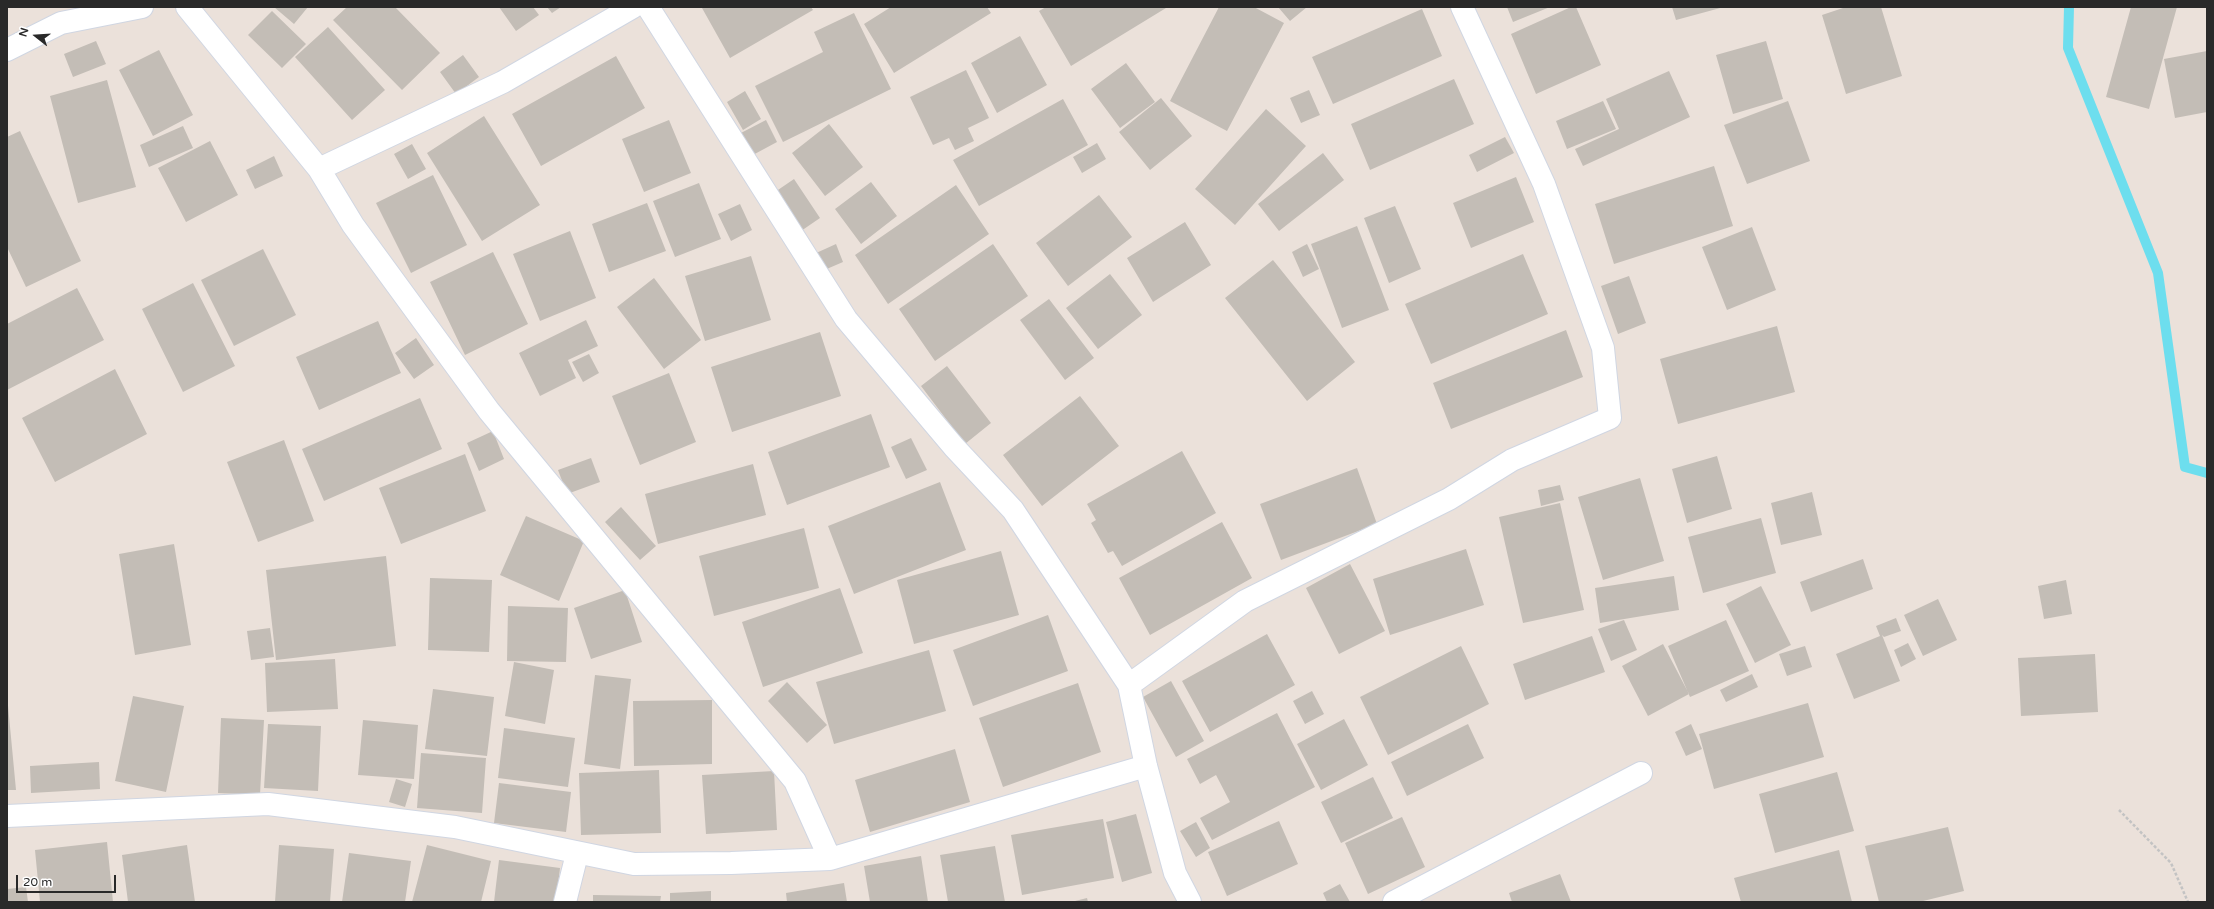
<!DOCTYPE html>
<style>
body{margin:0}
#map{position:relative;width:2214px;height:909px;overflow:hidden;background:#ebe1da;font-family:"Varela Round",sans-serif}
canvas{display:block}
.frame{position:absolute;inset:0;border:8px solid #292929;pointer-events:none}
.north{position:absolute;left:16px;top:16px;width:40px;height:40px;-webkit-text-stroke:3px #fff;paint-order:stroke;rotate:287deg;font-size:11px;font-weight:700;line-height:16px;text-align:center;color:#292929}
.north::after{content:'';display:block;margin:auto;width:14px;height:18px;background:#292929;clip-path:polygon(50% 0,100% 100%,50% 72%,0 100%)}
.scale{position:absolute;left:16px;top:875px;width:100px;height:18px;box-sizing:border-box;border:2px solid #292929;border-top:0;padding-left:5px;font-size:12px;line-height:14px;white-space:nowrap;color:#292929;-webkit-text-stroke:3px #fff;paint-order:stroke}
</style>
<div id="map">
<canvas width="2214" height="909"></canvas>
<div class="frame"></div>
<div class="north">N</div>
<div class="scale">20 m</div>
</div>
<script>
const c = document.querySelector('canvas').getContext('2d');
c.lineJoin = 'round';
function strokePath(path, color, width, dash) { c.strokeStyle = color; c.lineWidth = width; c.lineCap = dash ? 'butt' : 'round'; c.setLineDash(dash || []); c.stroke(path); }
function fillPath(path, color) { c.fillStyle = color; c.fill(path, 'evenodd'); }
const stream = new Path2D(`
 M2069,7L2068,48L2158,273L2185,467L2207,473`);
const building = new Path2D(`
 M274,7H308L294,24Z
 M347,7H395L440,53L402,90L333,20Z
 M499,7H533L539,15L516,31Z
 M547,7H561L552,13Z
 M704,7H811L813,10L730,58L702,8Z
 M891,7H987L991,13L894,73L864,24Z
 M1046,7H1165L1166,8L1071,66L1039,11Z
 M1219,7H1254L1284,23L1227,131L1170,101Z
 M1278,7H1307L1290,21Z
 M1507,7H1550L1513,22Z
 M1571,7H1576L1601,65L1536,94L1511,34Z
 M1672,7H1724L1676,20Z
 M1846,7H1881L1902,76L1846,94L1822,15Z
 M2131,7H2177L2149,109L2106,97Z
 M1422,9L1442,56L1333,104L1312,57Z
 M272,11L306,44L282,68L248,35Z
 M854,13L891,89L783,142L755,86L823,52L814,32Z
 M328,27L385,90L352,120L295,57Z
 M1020,36L1047,85L997,113L971,63Z
 M96,41L106,64L73,77L64,54Z
 M1766,41L1783,99L1733,114L1716,55Z
 M159,50L193,115L153,136L119,70Z
 M2207,51V112L2175,118L2164,59Z
 M463,55L479,77L456,94L440,72Z
 M616,56L645,108L541,166L512,114Z
 M1126,63L1155,102L1120,128L1091,89Z
 M966,70L989,118L968,128L974,141L955,150L949,138L933,145L910,97Z
 M1669,71L1690,117L1583,166L1575,149L1619,129L1606,99Z
 M1454,79L1474,124L1370,170L1351,124Z
 M107,80L136,187L78,203L50,96Z
 M1309,90L1320,115L1301,123L1290,98Z
 M745,91L761,119L743,130L727,102Z
 M1161,98L1192,136L1150,170L1119,132Z
 M1063,99L1088,145L979,206L953,160Z
 M1603,101L1616,129L1567,149L1556,121Z
 M1788,101L1810,161L1747,184L1724,125Z
 M1266,109L1306,146L1235,225L1195,189Z
 M484,116L540,205L482,241L427,153Z
 M669,120L691,173L644,192L622,139Z
 M766,120L777,142L751,156L739,134Z
 M829,124L863,167L825,196L792,153Z
 M183,126L193,148L149,167L140,145Z
 M20,131L81,261L26,287L7,247V137Z
 M1505,137L1514,153L1477,172L1469,155Z
 M210,141L238,195L186,222L158,168Z
 M1097,143L1106,159L1082,173L1073,157Z
 M412,144L426,169L408,179L394,154Z
 M1323,153L1344,180L1279,231L1258,204Z
 M274,156L283,176L255,189L246,170Z
 M1714,166L1733,226L1614,264L1595,204Z
 M433,175L467,245L411,273L376,203Z
 M1516,177L1534,222L1471,248L1453,203Z
 M794,179L820,218L801,231L775,192Z
 M871,182L897,216L861,244L835,209Z
 M699,183L721,239L675,257L653,201Z
 M956,185L989,234L888,304L855,255Z
 M1099,195L1132,237L1068,286L1036,243Z
 M647,203L666,251L609,272L592,224Z
 M740,204L752,230L731,241L718,214Z
 M1395,206L1421,269L1389,283L1364,218Z
 M1185,222L1211,265L1153,302L1127,258Z
 M1357,226L1389,310L1342,328L1311,244Z
 M1752,227L1776,290L1727,310L1702,247Z
 M570,231L596,298L540,321L513,254Z
 M836,244L843,262L822,271L814,254Z
 M993,244L1028,296L935,361L899,309Z
 M1307,244L1319,269L1303,277L1292,252Z
 M263,249L296,315L234,346L201,280Z
 M493,252L528,324L465,355L430,282Z
 M1523,254L1548,314L1431,364L1405,304Z
 M751,256L771,320L705,341L685,276Z
 M1273,260L1355,362L1307,401L1225,298Z
 M1110,274L1142,315L1098,349L1066,308Z
 M1629,276L1646,323L1618,334L1601,286Z
 M654,278L701,340L664,369L617,307Z
 M193,283L235,366L183,392L142,309Z
 M77,288L104,340L7,390V324Z
 M1049,299L1094,358L1065,380L1020,320Z
 M586,320L598,346L568,360L576,378L540,396L519,353Z
 M378,321L401,373L319,410L296,357Z
 M1777,326L1795,392L1678,424L1660,359Z
 M1566,330L1583,377L1451,429L1433,383Z
 M820,332L841,396L732,432L711,367Z
 M416,338L434,365L414,379L395,353Z
 M589,354L599,373L583,382L572,362Z
 M947,366L991,423L965,444L921,386Z
 M115,369L147,434L55,482L22,418Z
 M669,373L696,442L640,465L612,396Z
 M1080,396L1119,446L1042,506L1003,455Z
 M420,398L442,449L324,501L302,449Z
 M871,414L890,467L787,505L768,452Z
 M493,431L504,459L479,471L467,443Z
 M911,438L927,470L906,479L891,447Z
 M284,440L314,521L258,542L227,462Z
 M1182,451L1216,513L1122,566L1113,551L1108,553L1091,523L1096,520L1087,504Z
 M465,454L486,511L401,544L379,488Z
 M1717,456L1732,509L1687,523L1672,469Z
 M591,458L600,482L567,494L558,470Z
 M753,464L766,515L658,544L645,494Z
 M1357,468L1377,524L1281,560L1260,504Z
 M1640,478L1664,561L1603,580L1578,497Z
 M940,482L966,550L854,594L828,526Z
 M1560,485L1564,500L1541,506L1538,490Z
 M1812,492L1822,535L1781,545L1771,503Z
 M1560,503L1584,610L1523,623L1499,517Z
 M621,507L656,546L640,560L605,522Z
 M526,516L584,541L559,601L500,575Z
 M1761,518L1776,573L1703,593L1688,537Z
 M1222,522L1252,578L1150,635L1119,578Z
 M804,528L819,588L714,616L699,556Z
 M174,544L191,645L135,655L119,554Z
 M1466,549L1484,605L1390,635L1373,579Z
 M1001,551L1019,615L914,644L897,580Z
 M386,556L396,646L276,660L266,570Z
 M1863,559L1873,589L1811,612L1800,582Z
 M1350,564L1385,631L1339,654L1306,588Z
 M1674,576L1679,610L1600,623L1595,588Z
 M430,578L492,580L489,652L428,650Z
 M2066,580L2072,614L2044,619L2038,586Z
 M1761,586L1791,645L1755,663L1726,604Z
 M840,588L863,653L763,687L742,622Z
 M625,590L642,642L591,659L574,608Z
 M1938,599L1957,640L1923,656L1904,615Z
 M508,606L568,608L566,662L507,661Z
 M1048,615L1068,671L973,706L953,650Z
 M1896,618L1901,631L1884,637L1882,635L1900,681L1854,699L1836,654L1880,636L1876,626Z
 M1624,620L1637,650L1611,661L1598,629Z
 M1726,620L1749,671L1690,697L1668,646Z
 M270,628L274,657L251,660L247,631Z
 M1267,634L1295,685L1210,732L1182,681Z
 M1592,636L1605,672L1525,700L1513,664Z
 M1908,643L1916,659L1901,667L1894,650Z
 M1663,644L1689,694L1648,716L1622,666Z
 M1461,646L1489,704L1388,755L1360,697Z
 M1805,646L1812,667L1787,676L1779,654Z
 M929,650L946,711L834,744L816,682Z
 M2095,654L2098,712L2021,716L2018,658Z
 M335,659L338,709L267,712L265,663Z
 M514,662L554,670L545,724L505,716Z
 M1752,674L1758,687L1726,702L1720,690Z
 M595,675L631,679L620,769L584,764Z
 M1171,681L1204,741L1176,757L1143,697Z
 M787,682L827,725L807,743L768,701Z
 M1078,683L1101,752L1003,787L979,718Z
 M433,689L494,697L487,756L425,749Z
 M1312,691L1324,714L1305,724L1293,701Z
 M7,695L16,790H7Z
 M133,696L184,706L166,792L115,781Z
 M712,700V764L634,766L633,701Z
 M1808,703L1824,757L1714,789L1699,734Z
 M1277,713L1315,787L1212,840L1200,818L1230,802L1216,775L1200,784L1187,759Z
 M221,718L264,720L260,795L218,793Z
 M1344,719L1368,765L1321,790L1297,744Z
 M363,720L418,725L414,779L358,775Z
 M268,724L321,726L318,791L264,788Z
 M1468,724L1484,758L1407,796L1391,762Z
 M1691,724L1702,749L1686,756L1675,732Z
 M504,728L575,738L568,787L498,778Z
 M955,749L970,802L870,832L855,780Z
 M421,753L486,758L482,813L417,808Z
 M99,762L100,789L31,793L30,766Z
 M659,770L661,833L581,835L579,773Z
 M774,771L777,830L706,834L702,775Z
 M1837,772L1854,831L1775,853L1759,794Z
 M1373,777L1393,818L1341,843L1321,802Z
 M396,779L412,784L405,807L389,802Z
 M499,783L571,792L566,832L494,823Z
 M1136,814L1152,873L1122,882L1106,822Z
 M1402,817L1425,867L1368,894L1345,843Z
 M1103,819L1114,878L1022,895L1011,835Z
 M1279,821L1298,864L1227,896L1208,852Z
 M1196,822L1210,848L1196,857L1180,831Z
 M1948,827L1964,891L1919,902H1879L1865,846Z
 M107,842L113,902H40L35,850Z
 M187,845L195,902H128L122,855Z
 M279,845L334,849L330,902H275Z
 M427,845L491,861L481,902H412Z
 M995,846L1005,902H948L940,855Z
 M1839,850L1852,902H1741L1734,878Z
 M349,853L411,861L405,902H342Z
 M921,856L928,902H870L864,866Z
 M499,860L560,868L556,902H494Z
 M1560,874L1571,902H1512L1509,893Z
 M844,883L847,902H787L786,893Z
 M1340,884L1350,902H1327L1323,893Z
 M26,887L28,902H7V889Z
 M711,891V902H670V893Z
 M593,895L661,896L660,902H593Z
 M1087,898L1088,902H1075V901Z`);
const path = new Path2D(`
 M2119,810L2171,863L2188,902`);
const minor = new Path2D(`
 M187,7L319,169L353,225L489,411L795,781L830,859
 M648,7L846,319L954,447L1013,510L1129,685L1146,766L1175,873L1190,902
 M7,50L61,23L142,7
 M319,169L503,82L633,7
 M1129,685L1245,601L1449,499L1512,460L1610,418L1603,348L1544,184L1462,7
 M7,816L268,804L455,827L634,864L731,863L830,859L1146,766
 M565,902L577,854
 M1394,902L1641,773`);
strokePath(stream, '#6ddeee', 10);
fillPath(building, '#c3bdb6');
strokePath(minor, '#d0d6e2', 24);
strokePath(path, '#c3c3c3', 2.5, [3, 2]);
strokePath(minor, '#fff', 22);
</script>
